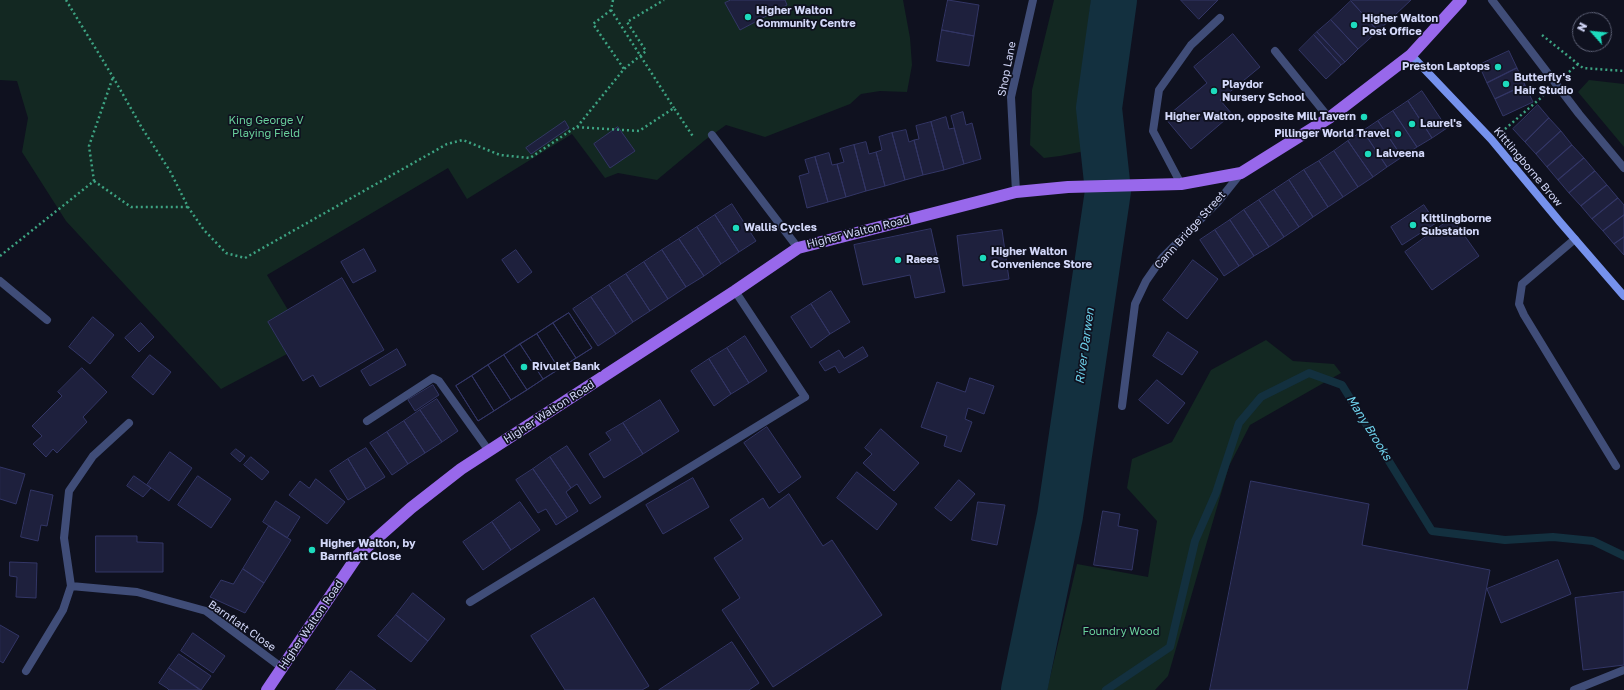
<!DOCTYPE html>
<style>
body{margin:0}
#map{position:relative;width:1624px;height:690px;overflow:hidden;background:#0f111f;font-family:"Golos Text",sans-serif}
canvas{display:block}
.north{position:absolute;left:1572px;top:12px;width:40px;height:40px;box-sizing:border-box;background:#0f111f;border:1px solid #5d6176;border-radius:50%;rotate:297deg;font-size:11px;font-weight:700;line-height:16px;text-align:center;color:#d3d8f9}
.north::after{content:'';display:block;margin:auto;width:14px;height:18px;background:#1ddbbd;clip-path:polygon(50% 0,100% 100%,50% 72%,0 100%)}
</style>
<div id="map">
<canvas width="1624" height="690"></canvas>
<div class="north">N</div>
</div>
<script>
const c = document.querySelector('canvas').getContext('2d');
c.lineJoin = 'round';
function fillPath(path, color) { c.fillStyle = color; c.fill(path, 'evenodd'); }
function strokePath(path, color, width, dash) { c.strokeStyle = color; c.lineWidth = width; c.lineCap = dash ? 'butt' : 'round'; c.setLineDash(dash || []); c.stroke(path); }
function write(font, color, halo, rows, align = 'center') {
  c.font = font + ' "Golos Text",sans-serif'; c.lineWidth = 3.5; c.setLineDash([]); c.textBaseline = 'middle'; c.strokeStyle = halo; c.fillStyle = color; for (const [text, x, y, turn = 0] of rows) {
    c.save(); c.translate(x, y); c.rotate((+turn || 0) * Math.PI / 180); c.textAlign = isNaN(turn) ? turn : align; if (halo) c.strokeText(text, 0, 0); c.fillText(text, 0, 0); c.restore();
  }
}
const green = new Path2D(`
 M0,0H903L910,38L912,65L907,92L880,91L861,94L850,104L765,137L726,125L705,140L657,180L618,173L605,178L572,134L467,199L448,168L267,275L288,310L268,322L287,354L221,389L66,221L22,152L28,118L17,81L0,80Z
 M1054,0H1091L1080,99L1085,151L1060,156L1044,158L1030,145L1032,90Z
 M1589,80L1624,84V147L1578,92Z
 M1266,340L1293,361L1334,364L1341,373L1250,425L1229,466L1168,676L1155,690H1047L1077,564L1148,577L1157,521L1127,488L1132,459L1172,442L1211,370Z`);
const stream = new Path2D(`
 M1106,690L1170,647L1195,541L1216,493L1239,423L1261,397L1309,373L1342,385L1432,531L1505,540L1553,537L1593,541L1624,556`);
const river = new Path2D(`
 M1024,690L1060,516L1108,191L1099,108L1114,0`);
const building = new Path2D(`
 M731,0H785L787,5L740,30L725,3Z
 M948,0L979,5L974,36L942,30Z
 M1181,0H1218L1199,19Z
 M1352,0H1411L1378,31L1351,1Z
 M1351,1L1378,31L1358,49L1331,20Z
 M1331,20L1358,49L1345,62L1317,32Z
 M942,30L974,36L969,66L937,61Z
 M1317,32L1345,62L1341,65L1314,35Z
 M1233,34L1260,67L1220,100L1232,114L1191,149L1165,118L1207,83L1194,67Z
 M1314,35L1341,65L1326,79L1299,50Z
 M1509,51L1517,68L1487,83L1479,65Z
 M1517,68L1525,85L1495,99L1487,83Z
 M1525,85L1533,102L1503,116L1495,99Z
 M1422,91L1447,128L1432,138L1408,101Z
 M1408,101L1432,138L1417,147L1393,111Z
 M1538,105L1549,118L1525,142L1513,129Z
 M1393,111L1417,147L1402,157L1378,121Z
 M963,112L966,125L972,123L981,159L964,164L951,116Z
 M946,117L949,129L954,128L964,164L944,170L931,122Z
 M1549,118L1561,131L1536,154L1525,142Z
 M565,121L569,128L531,154L526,148Z
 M1378,121L1402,157L1387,167L1363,131Z
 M931,122L944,170L923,175L914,140L919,139L916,126Z
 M618,127L635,151L610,168L594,144Z
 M906,130L909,142L914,140L923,175L905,180L892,133Z
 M1363,131L1387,167L1373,177L1348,141Z
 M1561,131L1572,145L1547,167L1536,154Z
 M892,133L905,180L885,186L876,152L882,150L879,137Z
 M1348,141L1373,177L1358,187L1334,151Z
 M866,142L869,154L876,152L885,186L866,191L854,145Z
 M854,145L866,191L846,197L837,164L844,162L840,149Z
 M1572,145L1584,158L1558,180L1547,167Z
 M1334,151L1358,187L1343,197L1319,161Z
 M829,153L832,165L837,164L846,197L828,202L815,157Z
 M815,157L828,202L807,208L799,176L809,173L805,160Z
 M1584,158L1595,171L1569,193L1558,180Z
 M1319,161L1343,197L1328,207L1304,170Z
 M1304,170L1328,207L1313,217L1289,180Z
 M1595,171L1607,185L1581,206L1569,193Z
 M1289,180L1313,217L1299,227L1274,190Z
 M1607,185L1618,198L1592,219L1581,206Z
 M1274,190L1299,227L1284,237L1259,200Z
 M1618,198L1624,205V215L1603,231L1592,219Z
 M1259,200L1284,237L1269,247L1244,210Z
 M732,204L756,241L739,252L715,215Z
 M1424,205L1436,223L1402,245L1391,227Z
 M1244,210L1269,247L1254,256L1230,220Z
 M715,215L739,252L721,264L697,227Z
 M1624,215V237L1614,244L1603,231Z
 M1452,218L1479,256L1432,290L1405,252Z
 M1230,220L1254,256L1239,266L1215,230Z
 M697,227L721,264L704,276L679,239Z
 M931,229L945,292L915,298L910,275L863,285L854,245Z
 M1002,230L1009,279L963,286L957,236Z
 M1215,230L1239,266L1224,276L1200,240Z
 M1624,237V255L1614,244Z
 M679,239L704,276L686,287L662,250Z
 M364,249L376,271L353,283L341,262Z
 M516,250L532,272L518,283L502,260Z
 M662,250L686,287L668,299L644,262Z
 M1193,260L1218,279L1187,319L1163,300Z
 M644,262L668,299L650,311L626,274Z
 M626,274L650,311L633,322L609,285Z
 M342,278L384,350L320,387L313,375L303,381L268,322Z
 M609,285L633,322L616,334L591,297Z
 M831,291L850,322L830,334L811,304Z
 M591,297L616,334L598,346L573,309Z
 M811,304L830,334L811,348L791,317Z
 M569,313L592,348L576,358L553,323Z
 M569,313L592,348L478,421L456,386Z
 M93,317L114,335L90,364L69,347Z
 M141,323L154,337L139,352L125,338Z
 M553,323L576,358L559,369L537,334Z
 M1168,332L1198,352L1182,375L1153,356Z
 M537,334L559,369L543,379L520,344Z
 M745,336L767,371L749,383L727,348Z
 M520,344L543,379L527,390L504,355Z
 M863,347L868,356L839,373L835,366L825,371L819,362L839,350L844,358Z
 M727,348L749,383L731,394L709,359Z
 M397,349L406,365L370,386L361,371Z
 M150,355L171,372L153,395L132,377Z
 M504,355L527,390L511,400L488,365Z
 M709,359L731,394L714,406L691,371Z
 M488,365L511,400L494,411L472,376Z
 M82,368L107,392L83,417L87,422L57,453L53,449L46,457L33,444L42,436L32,426L62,396L58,392Z
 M472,376L494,411L478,421L456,386Z
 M970,378L994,386L984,414L968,408L965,419L972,422L961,452L944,446L947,436L921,427L937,382L965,392Z
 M1157,380L1185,403L1168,424L1139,400Z
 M433,385L439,395L415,411L408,400Z
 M437,399L458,431L442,442L420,410Z
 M660,400L679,431L643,454L623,423Z
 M420,410L442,442L425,453L404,421Z
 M404,421L425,453L408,464L387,432Z
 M623,423L643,454L604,478L589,454L611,440L606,433Z
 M767,427L801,477L779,493L744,443Z
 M881,429L919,463L894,491L863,463L872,454L865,448Z
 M387,432L408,464L392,475L370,443Z
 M567,446L601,497L590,504L577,484L571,488L550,457Z
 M366,448L385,477L366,489L348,459Z
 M236,449L245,456L240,462L231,454Z
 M170,452L192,468L169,501L147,485Z
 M251,457L269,472L262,480L244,465Z
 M550,457L571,488L566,492L578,511L567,518L533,469Z
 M348,459L366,489L348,500L330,471Z
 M0,467L25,474L16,504L0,499Z
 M533,469L567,518L556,525L546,509L538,513L516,480Z
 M857,472L897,504L877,530L837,498Z
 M134,476L151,488L143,497L127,486Z
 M198,476L231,499L211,528L178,505Z
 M693,478L709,507L663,534L646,505Z
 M316,479L345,502L327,524L289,495L300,481L309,488Z
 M959,480L975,494L951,521L935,508Z
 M1251,481L1369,504L1362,545L1490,570L1467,690H1210Z
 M31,490L53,495L47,526L41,525L38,541L21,537Z
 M789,494L823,546L832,540L882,615L773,687L722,610L740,598L714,558L743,539L730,520L763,498L769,508Z
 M276,501L300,517L287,538L263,522Z
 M520,502L540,530L511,550L492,522Z
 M978,502L1005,505L997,545L972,540Z
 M1103,511L1120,514L1118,526L1138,530L1132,570L1094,565Z
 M492,522L511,550L483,570L463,542Z
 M269,526L291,540L264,583L243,569Z
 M96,536H137V542L163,543V572H96Z
 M1558,560L1571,594L1501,623L1487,589Z
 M10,562L37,563L36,598L16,597L17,577L10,576Z
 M243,569L264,583L245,613L210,597L221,580L233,584Z
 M1624,592V665L1583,670L1575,598Z
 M413,593L445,619L428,641L396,615Z
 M594,598L649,686L642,690H565L531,636Z
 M396,615L428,641L411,662L378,636Z
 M0,625L19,636L3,663L0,661Z
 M193,633L225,656L213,673L181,651Z
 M732,642L759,683L749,690H659Z
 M179,654L211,676L201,690L169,668Z
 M169,668L200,690H169L167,688L159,683Z
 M351,671L376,690H336Z`);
const path = new Path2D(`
 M66,0L113,77L142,128L170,171L188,207L204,230L226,253L245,258L447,144L463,140L500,155L530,158L576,127L639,131L674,108L694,138
 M613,0L611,10L674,108
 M611,10L593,24L624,69
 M1542,35L1583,68L1624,71
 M1569,72L1578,64
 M577,127L624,69L646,51L627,22L664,0
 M1505,129L1543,96
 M94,181L131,207H188
 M0,256L94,181L89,146L113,77`);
const lane = new Path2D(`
 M1492,0L1579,114L1624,168
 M1275,51L1329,118
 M712,135L798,248
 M1575,239L1522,284L1519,304L1524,315L1616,466
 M0,281L47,320
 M367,421L433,378L439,381L489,451
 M470,602L805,397
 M1574,690L1624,670`);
const street = new Path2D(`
 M1181,184L1153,131L1159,90L1191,45L1220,18
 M1016,192L1011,97L1033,0
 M735,291L805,397
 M1122,406L1135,304L1146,281L1162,258L1217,203L1241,173
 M129,423L93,456L69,491L64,538L71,586L137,592L206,611L281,667
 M26,671L63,610L71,586`);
const secondary = new Path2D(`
 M1411,55L1491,139L1560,222L1624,296`);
const primary = new Path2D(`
 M267,690L358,555L411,508L461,469L735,291L798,248L1016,192L1068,187L1181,184L1241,173L1329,118L1411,55L1461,0`);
const markers = [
 [748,17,4,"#1ddbbd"],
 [1354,25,4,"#1ddbbd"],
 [1498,67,4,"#1ddbbd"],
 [1506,84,4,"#1ddbbd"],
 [1214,91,4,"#1ddbbd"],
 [1364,117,4,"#1ddbbd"],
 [1412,124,4,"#1ddbbd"],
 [1398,134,4,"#1ddbbd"],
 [1368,154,4,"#1ddbbd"],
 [1413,225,4,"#1ddbbd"],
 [736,228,4,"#1ddbbd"],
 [983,258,4,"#1ddbbd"],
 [898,260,4,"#1ddbbd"],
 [524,367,4,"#1ddbbd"],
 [312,550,4,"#1ddbbd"]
];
const poiNames = [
 ["Higher Walton",756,11],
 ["Community Centre",756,24],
 ["Higher Walton",1362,19],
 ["Post Office",1362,32],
 ["Preston Laptops",1490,67,"right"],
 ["Butterfly's",1514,78],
 ["Hair Studio",1514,91],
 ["Playdor",1222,85],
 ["Nursery School",1222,98],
 ["Higher Walton, opposite Mill Tavern",1356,117,"right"],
 ["Laurel's",1420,124],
 ["Pillinger World Travel",1390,134,"right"],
 ["Lalveena",1376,154],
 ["Kittlingborne",1421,219],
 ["Substation",1421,232],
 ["Wallis Cycles",744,228],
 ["Higher Walton",991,252],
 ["Convenience Store",991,265],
 ["Raees",906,260],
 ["Rivulet Bank",532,367],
 ["Higher Walton, by",320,544],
 ["Barnflatt Close",320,557]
];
const streetNames = [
 ["Shop Lane",1007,69,-79],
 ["Kittlingborne Brow",1528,167,50],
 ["Cann Bridge Street",1190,230,-48],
 ["Higher Walton Road",858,232,-14],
 ["Higher Walton Road",549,412,-33],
 ["Higher Walton Road",311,625,-56],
 ["Barnflatt Close",242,626,35]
];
const parkNames = [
 ["King George V",266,121],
 ["Playing Field",266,134],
 ["Foundry Wood",1121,632]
];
const waterNames = [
 ["River Darwen",1085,346,-82],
 ["Many Brooks",1369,428,58]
];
fillPath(green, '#132822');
strokePath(stream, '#13303f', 8);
strokePath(river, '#13303f', 46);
fillPath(building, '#1e203d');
strokePath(building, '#333666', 1);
strokePath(path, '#3da382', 2.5, [2, 3]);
strokePath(lane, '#404d78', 8);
strokePath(street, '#404d78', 8);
strokePath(secondary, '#7692ed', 8);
strokePath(primary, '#9868eb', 12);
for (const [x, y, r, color] of markers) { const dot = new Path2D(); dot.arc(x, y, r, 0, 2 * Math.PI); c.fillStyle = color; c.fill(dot); strokePath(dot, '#0f111f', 1.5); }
write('bold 11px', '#d3d8f9', '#0f111f', poiNames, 'left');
write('11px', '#d3d8f9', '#0f111f', streetNames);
write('11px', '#69cf9b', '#0f111f', parkNames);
write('italic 12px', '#6ed2ec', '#0f111f', waterNames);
</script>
